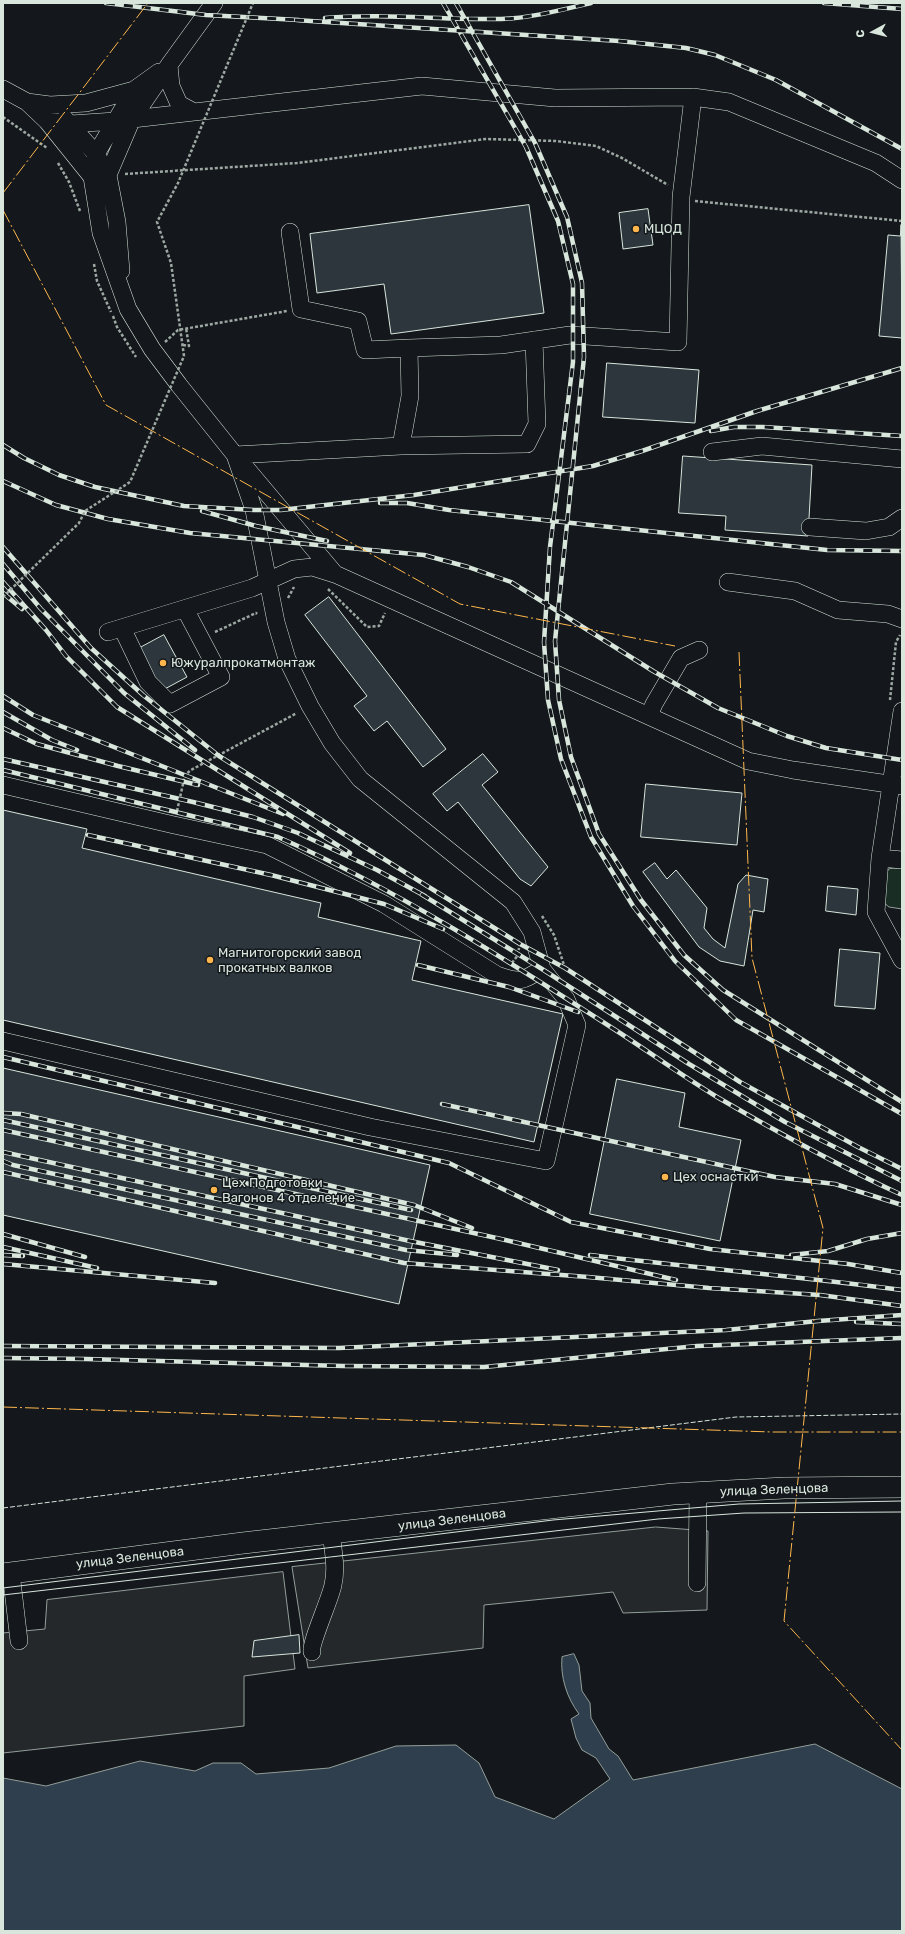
<!DOCTYPE html>
<meta charset="utf-8">
<style>
body{margin:0}
#map{position:relative;width:905px;height:1934px;overflow:hidden;background:#14181c;font-family:Rubik,sans-serif}
canvas{display:block}
.frame{position:absolute;inset:0;border:4px solid #d8e6dc;pointer-events:none}
.north{position:absolute;left:853px;top:12px;width:40px;height:40px;-webkit-text-stroke:3px #14181c;paint-order:stroke;rotate:263deg;font-size:11px;font-weight:700;line-height:16px;text-align:center;color:#d8e6dc}
.north::after{content:'';display:block;margin:auto;width:14px;height:18px;background:#d8e6dc;clip-path:polygon(50% 0,100% 100%,50% 72%,0 100%)}
</style>
<div id="map">
<canvas width="905" height="1934"></canvas>
<div class="frame"></div>
<div class="north">С</div>
</div>
<script>
const c = document.querySelector('canvas').getContext('2d');
c.lineJoin = 'round';
function fillPath(path, color) { c.fillStyle = color; c.fill(path, 'evenodd'); }
function strokePath(path, color, width, dash) { c.strokeStyle = color; c.lineWidth = width; c.lineCap = dash ? 'butt' : 'round'; c.setLineDash(dash || []); c.stroke(path); }
function write(font, color, halo, rows, align = 'center') {
  c.font = font + ' Rubik,sans-serif'; c.lineWidth = 3; c.setLineDash([]); c.textBaseline = 'middle'; c.strokeStyle = halo; c.fillStyle = color; for (const [text, x, y, turn = 0] of rows) {
    c.save(); c.translate(x, y); c.rotate((+turn || 0) * Math.PI / 180); c.textAlign = isNaN(turn) ? turn : align; if (halo) c.strokeText(text, 0, 0); c.fillText(text, 0, 0); c.restore();
  }
}
const green = new Path2D(`
 M894,868H902V909L889,907L883,902L884,876L889,869Z`);
const parking = new Path2D(`
 M656,1527L708,1531L707,1610L623,1613L613,1592L484,1605L483,1648L308,1668L292,1567Z
 M283,1572L295,1669L244,1676V1726L3,1753V1633L45,1629L47,1600Z`);
const water = new Path2D(`
 M574,1654L579,1665L582,1691L590,1703L591,1718L609,1749L618,1756L633,1780L815,1744L902,1789V1931H3V1778L46,1786L140,1761L195,1771L213,1763H241L256,1774L329,1768L396,1746L456,1745L479,1763L495,1797L554,1819L610,1779L596,1758L582,1750L576,1738L571,1719L579,1714C567,1698 560,1677 562,1657Z`);
const building = new Path2D(`
 M529,205L544,313L391,334L384,284L317,293L310,234Z
 M648,209L653,245L623,249L619,213Z
 M901,225L902,338L879,336L888,235L900,236Z
 M607,363L699,370L695,423L603,417Z
 M683,456L812,465L808,536L725,530L726,516L679,513Z
 M329,597L446,749L423,767L387,721L374,731L354,706L367,696L305,615Z
 M164,635L187,677L161,691L138,649Z
 M483,754L498,772L482,785L548,867L531,886L520,879L458,802L447,811L433,794Z
 M646,784L742,793L737,845L641,837Z
 M3,810L87,829L82,848L321,903L318,917L421,941L412,980L563,1014L534,1142L3,1020Z
 M655,863L667,879L676,870L707,908L704,928L713,939L725,948L738,884L746,875L768,879L764,912L753,910L744,966L720,961L699,947L643,872Z
 M828,886L858,889L856,915L826,911Z
 M840,949L880,953L875,1009L835,1006Z
 M3,1068L430,1165L399,1304L3,1215Z
 M617,1079L685,1093L679,1127L741,1140L720,1241L590,1214Z
 M299,1635L300,1653L252,1657L254,1641Z`);
const path = new Path2D(`
 M3,117L47,148
 M58,163L69,182L80,211
 M125,174L297,163L486,139L556,141L596,146L622,158L668,185
 M695,201L902,221
 M94,264L97,281L111,312
 M113,316L117,327L136,357
 M165,342L178,330L287,311
 M183,345L189,346L186,328
 M328,589L367,627L379,626L385,613
 M288,598L294,587
 M215,632L256,613L257,614
 M890,700L896,642L900,635
 M177,811L185,775L191,770L297,713
 M542,916L554,935L565,968
 M512,963L518,955L519,948`);
const minor = new Path2D(`
 M169,65L171,86L179,104L194,112
 M3,89L27,102L47,121L92,177L101,233L128,309L152,349L179,385L235,455L254,510L276,622L287,659L310,706L332,743L360,779L513,902L532,932L542,969C521,982 520,983 497,975L384,904L267,845L174,825L3,785
 M27,102L50,105L86,103L134,90L159,72
 M65,119L96,154L101,163
 M47,121L71,124L115,121L422,86L555,98L693,97L729,102L876,163L902,180
 M92,177L96,154L134,90
 M290,232L301,309L358,321L365,350L409,348L410,396L401,446
 M121,271L117,222L108,175L132,119L169,65L214,3
 M409,348L501,345L570,335L678,342L681,197L693,97
 M712,452L762,446L902,459
 M235,455L401,446L527,444L537,424L534,340
 M241,462L335,574L748,761L793,770L902,786
 M810,527L866,531L889,527L902,518
 M728,582L795,591L838,610L888,614L902,619
 M122,628L148,682L170,704L221,677L185,609
 M108,632L252,588L294,569L312,567L334,574
 M902,711L880,858L876,912L902,960
 M649,716L654,704L681,658L699,650
 M880,858L902,860
 M3,1041L370,1127L546,1161L577,1025L566,999L542,969
 M11,1573L19,1641
 M697,1583L698,1493
 M312,1652C310,1643 330,1600 333,1585C337,1568 333,1550 331,1533`);
const major = new Path2D(`
 M3,1574L243,1543L673,1494L784,1488L902,1487`);
const tram = new Path2D(`
 M3,1588L553,1520L739,1504L902,1501
 M3,1595L658,1519L744,1513L902,1512`);
const rail = new Path2D(`
 M106,3L206,15L299,20
 M443,3L526,147L558,221L573,284V362L550,547L544,642L548,700L561,759L591,837L633,906L675,961L736,1020L902,1114
 M456,3L535,143L567,217L582,283L584,357L555,641L559,700L571,757L599,834L641,900L684,955L723,990L902,1102
 M824,3L902,9
 M325,18C384,13 442,20 501,19C531,18 561,10 591,3
 M295,20L619,41L686,48L715,55L776,80L902,149
 M711,431L734,427H763L902,436
 M3,445L24,458L59,475L95,487L184,506L254,510H281L414,495L593,466L642,451L757,411L902,368
 M3,481L56,505L108,519L190,533L424,555L468,567L511,582L653,671L718,708L787,736L826,748L902,760
 M380,503H407L449,510L827,550L902,551
 M202,511L256,526L327,541
 M3,547L91,648L143,695L219,756L520,944L565,968L740,1082L858,1147L902,1169
 M3,564L41,609L124,693L195,750
 M3,582L46,630L66,656L117,707L350,853
 M3,593L22,609
 M3,696L33,715L283,814
 M3,712L52,740L77,750
 M3,728L37,744L118,766L198,785
 M3,759L193,802L253,817L298,833L377,870L425,896
 M3,770L278,837C398,890 510,962 620,1033C652,1054 684,1077 717,1097C777,1132 839,1166 902,1195
 M88,835L271,875L384,904L443,929
 M421,894L542,969L689,1064L785,1122L902,1181
 M418,965L509,987L578,1012
 M3,1057L449,1163L571,1222L710,1249L848,1264L902,1273
 M442,1104L775,1177L835,1184L902,1205
 M3,1113L21,1114L414,1205L472,1228
 M3,1120L411,1210
 M3,1130L501,1239L676,1280
 M3,1152L410,1241L558,1270
 M3,1161L13,1165L406,1250L457,1255
 M3,1172L404,1263L588,1277L709,1288L820,1295L902,1306
 M3,1234L85,1257
 M3,1247L97,1268
 M3,1255L23,1256
 M590,1255C694,1268 798,1276 902,1290
 M791,1255L828,1251L867,1239L902,1233
 M3,1264L215,1283
 M856,1322L902,1324
 M3,1346L339,1348L726,1330L818,1321L902,1315
 M3,1358L86,1359L343,1366L484,1367L697,1346L902,1338`);
const pathBridge = new Path2D(`
 M3,597L79,523L85,511L130,482L184,356L171,263L157,222L178,183L253,3`);
const fence = new Path2D(`
 M3,1508L736,1417L902,1414`);
const power = new Path2D(`
 M3,193L148,3
 M3,210L106,405L460,604L675,646
 M739,652L752,958L823,1228L784,1621L902,1750
 M3,1407L772,1432H902`);
const markers = [
 [636,229,4,"#ffb74d"],
 [163,663,4,"#ffb74d"],
 [210,960,4,"#ffb74d"],
 [665,1177,4,"#ffb74d"],
 [214,1190,4,"#ffb74d"]
];
const poiNames = [
 ["МЦОД",644,229],
 ["Южуралпрокатмонтаж",171,663],
 ["Магнитогорский завод",218,953],
 ["прокатных валков",218,968],
 ["Цех оснастки",673,1177],
 ["Цех Подготовки",222,1183],
 ["Вагонов 4 отделение",222,1198]
];
const streetNames = [
 ["улица Зеленцова",774,1490,-2],
 ["улица Зеленцова",452,1520,-7],
 ["улица Зеленцова",130,1558,-7]
];
fillPath(green, '#1a2d24');
strokePath(green, '#939e99', 1);
fillPath(parking, '#24282b');
strokePath(parking, '#939e99', 1);
fillPath(water, '#2f3f4d');
strokePath(water, '#939e99', 1);
fillPath(building, '#2c363c');
strokePath(building, '#d8e6dc', 1);
strokePath(minor, '#d8e6dc', 18);
strokePath(major, '#d8e6dc', 22);
strokePath(path, '#9da8a2', 2.5, [3, 2]);
strokePath(minor, '#14181c', 17);
strokePath(major, '#14181c', 21);
strokePath(tram, '#d8e6dc', 1);
strokePath(rail, '#d8e6dc', 4.5);
strokePath(rail, '#14181c', 3, [9]);
strokePath(pathBridge, '#9da8a2', 2.5, [3, 2]);
strokePath(fence, '#d8e6dc', 1, [5, 2]);
strokePath(power, '#ffb74d', 1, [14, 3, 2, 3]);
for (const [x, y, r, color] of markers) { const dot = new Path2D(); dot.arc(x, y, r, 0, 2 * Math.PI); c.fillStyle = color; c.fill(dot); strokePath(dot, '#14181c', 1.5); }
write('13px', '#d8e6dc', '#14181c', poiNames, 'left');
write('13px', '#d8e6dc', '#14181c', streetNames);
</script>
